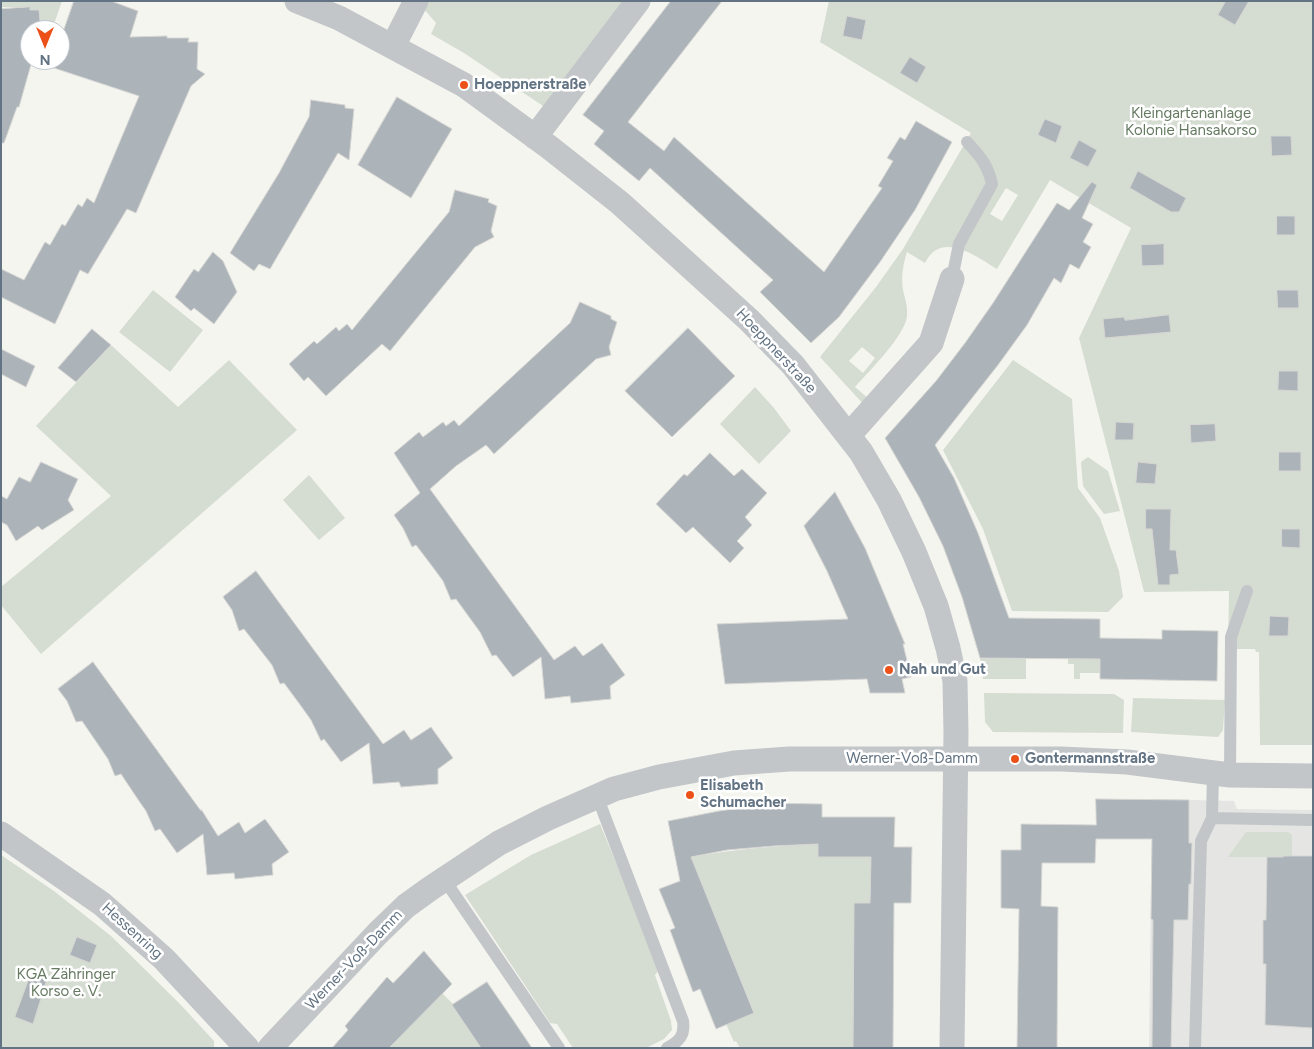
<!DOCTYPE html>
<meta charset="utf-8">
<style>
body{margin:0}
#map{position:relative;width:1314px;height:1049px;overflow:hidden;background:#f5f5f0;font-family:Figtree,sans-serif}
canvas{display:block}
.frame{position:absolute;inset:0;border:2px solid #627383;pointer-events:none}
.north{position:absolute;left:20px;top:20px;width:50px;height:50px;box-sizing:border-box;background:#fff;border:1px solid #c0c7cd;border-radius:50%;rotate:180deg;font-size:14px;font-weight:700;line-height:20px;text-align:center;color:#627383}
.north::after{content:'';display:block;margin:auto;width:18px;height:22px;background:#ec5119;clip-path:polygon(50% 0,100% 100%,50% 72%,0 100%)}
</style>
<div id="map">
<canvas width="1314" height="1049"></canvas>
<div class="frame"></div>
<div class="north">N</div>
</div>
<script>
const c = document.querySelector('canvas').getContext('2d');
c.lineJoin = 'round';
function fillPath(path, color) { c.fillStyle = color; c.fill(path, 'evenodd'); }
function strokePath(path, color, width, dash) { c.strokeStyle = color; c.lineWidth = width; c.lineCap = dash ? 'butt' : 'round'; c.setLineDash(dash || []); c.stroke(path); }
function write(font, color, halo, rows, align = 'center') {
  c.font = font + ' Figtree,sans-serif'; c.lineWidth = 5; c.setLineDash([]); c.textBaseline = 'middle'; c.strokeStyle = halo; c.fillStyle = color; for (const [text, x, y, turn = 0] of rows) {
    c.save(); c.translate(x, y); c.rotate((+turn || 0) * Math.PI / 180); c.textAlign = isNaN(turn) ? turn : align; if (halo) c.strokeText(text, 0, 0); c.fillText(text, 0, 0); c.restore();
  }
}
const built = new Path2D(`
 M1152,799L1234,801L1237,809L1313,810V1048H1149Z`);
const green = new Path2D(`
 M1,1H62L52,30H41L39,10H30L29,7H1Z
 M426,1H627L546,108L464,53L431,34L436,23L423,8Z
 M829,1H1313V745H1260L1259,652H1256L1255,649H1228L1229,591L1144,592L1079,338L1131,228L1050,180L997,269C976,256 941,230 925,263L907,252C903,265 901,276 903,290C905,299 908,307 907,316C905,336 869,371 855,387L869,399L866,407L820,357L876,287L903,249L971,133L820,42ZM1006,188L1018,195L1002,221L990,214ZM862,347L875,358L863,373L849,361Z
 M153,290L203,330L170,372L119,332Z
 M111,345L178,407L229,360L297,430L41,654L1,605V587L111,496L36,426Z
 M1013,360L1072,399L1078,488L1100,518L1119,571L1123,597L1108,612L1012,611L983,529L943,450Z
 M755,387L774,408L791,431L759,464L720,424Z
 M1088,457L1108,471L1120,511L1104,514L1083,486L1081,462Z
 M309,475L345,518L319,540L283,500Z
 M980,658L1026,659V679H983Z
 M1068,659H1100V673H1080V679H1074V664H1068Z
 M984,693L1114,694L1124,700L1123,733L993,732L985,722Z
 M1133,698L1225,700L1223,730L1218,737L1131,732Z
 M600,824L660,969L655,975L671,1021L672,1030L664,1039L646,1048H573L557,1024L550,1023L465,895L531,855Z
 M1246,832H1288L1292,835V856H1284L1283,857H1228Z
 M818,844V857H871L870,903H854L853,1048H740L736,1041L734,1042L726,1024L754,1012L698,874L694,875L691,857C734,849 775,846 818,844Z
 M1,855L54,891L111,936L180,1004L214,1041V1048H1Z
 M442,993L453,1004L452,1005L481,1048H389Z`);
const building = new Path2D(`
 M74,1H111L138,11L130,37L167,36V38H189L188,42H198L197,69L205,74L191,86L136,213L127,209L88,274L80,270L55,324L1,297V269L24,280L45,242L50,245L62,224L65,226L78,204L82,207L87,198L94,203L139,96L51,67L53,60H60V41Z
 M671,1H722L628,122L664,151L674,137L824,272L882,188L878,186L893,161L887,158L900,137L905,140L916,121L952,142L915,210L880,262L839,317L811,343L760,292L773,280L650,168L639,181L594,144L604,131L583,115Z
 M1226,1H1249L1235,25L1218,15Z
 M30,7V10H39L41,30H30V60H44V64L32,61L19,107H17L4,143H1V9Z
 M847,16L866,20L862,40L843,36Z
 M910,57L926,67L917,83L900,73Z
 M397,97L452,129L411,198L358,165Z
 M311,100L345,105V108L354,109L349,160L338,153L270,269L259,264L254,271L230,253L279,173L309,117Z
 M1045,119L1062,126L1056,143L1038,135Z
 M1271,136H1291L1292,155L1272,156Z
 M1079,140L1097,150L1088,167L1070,158Z
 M1138,171L1186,198L1179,212H1171L1130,188Z
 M1092,182L1097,185L1082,218L1093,224L1083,242L1091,247L1079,269L1070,264L1061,283L1054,278L1027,325L998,365L935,445L954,478L978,533L1009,618L1100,619V638L1162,639V630L1218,631L1217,681L1100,679V659L980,658L962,597L943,546L919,497L885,438L936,381L965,343L993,303L1057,203L1069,210Z
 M455,190L489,199L488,202L497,206L491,231L494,237L475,247L390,351L382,344L326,396L308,377L304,381L289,364L314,341L317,344L336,327L339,331L347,324L352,330L449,212Z
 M1277,216H1295V235H1277Z
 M1164,244V265L1142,266L1141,245Z
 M213,252L223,261L237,292L214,324L194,308L191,311L175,297L194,269L198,272Z
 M1277,290H1298L1299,308H1278Z
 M580,302L611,316V319L617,322L609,347L611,355L596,359L494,454L486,445L456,466L430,489L554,660L575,646L583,656L602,643L625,675L610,686L611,699L571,703L570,696L545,699L541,657L513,677L496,655L492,656L480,632L456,599L451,600L443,581L432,566L416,545L412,547L403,528L394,515L420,493L394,453L419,432L423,437L443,422L446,426L454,420L459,426L570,323Z
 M1169,315L1171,332L1105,338L1103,319L1124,317L1125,320Z
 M688,328L735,376L672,437L625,391Z
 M92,329L111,345L76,382L58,368Z
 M1,349L35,366L26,387L1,374Z
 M1279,371H1298V391L1278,390Z
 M1116,422L1134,423L1133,440H1115Z
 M1215,424L1216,441L1191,443L1190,425Z
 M1279,452H1301V471H1279Z
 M710,453L734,476L742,469L767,493L745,517L752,525L737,541L744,548L730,563L693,527L686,533L656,504L684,474L687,476Z
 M41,462L78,479L68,500L74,510L42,530L38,526L16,541L7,525L1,522V496L7,499L19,477L30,482Z
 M1138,462L1157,464L1155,484L1136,483Z
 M835,492L865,548L905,644H903L911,677L902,679L905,693H870L867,679L725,684L717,624L848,619L827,571L804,526Z
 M1146,509H1171L1170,550H1176L1179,574L1170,575V585H1158L1152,529H1146Z
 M1282,529H1300V548L1282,547Z
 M256,571L383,744L404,730L411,740L431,727L453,758L438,769V784L401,787L399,782L373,784L369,743L341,762L324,739L321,741L311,720L301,706L284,683L280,684L272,665L244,629L239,631L232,610L223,597Z
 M1270,616L1289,617L1288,636H1269Z
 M93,662L201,811V809L218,836L239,822L245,833L265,819L289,852L272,864L273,875L235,879L234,873L207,875L203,834L177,853L160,829L155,831L146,811L139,801L121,774L115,776L108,759L82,721L76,722L67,701L58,689Z
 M1096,799L1189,800V843H1192L1191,884H1189L1188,920H1174L1171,1048H1152L1153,920L1151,919L1152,839H1096L1095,863H1042L1041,906L1058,907L1057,1048H1017L1019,909L1001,908V850H1021V824L1096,825Z
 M762,803L822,804V817H895L894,847H912L911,903H894L893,1048H853L854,903H870L871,857H818V844L774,846L727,850L691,857L754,1013L716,1029L700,989L693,992L670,930L675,928L659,889L680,881L668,821L719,811L762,805Z
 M1283,856H1313V1028L1265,1025L1266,964H1263V920H1266L1267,857H1283Z
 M77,937L97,945L90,963L70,955Z
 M424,951L452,984L389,1048H332L348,1030L345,1026L387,977L393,983Z
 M32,971L48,976L33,1024L15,1017Z
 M487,982L511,1017L532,1048H481L452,1005Z`);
const service = new Path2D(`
 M952,279L959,244L992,184C988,165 980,156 967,142
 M1230,775L1231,637L1247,591
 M597,796L683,1021C685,1035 680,1041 667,1048
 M1212,818L1313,820
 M444,879L559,1048
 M1195,1048L1201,841L1212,818L1213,774`);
const minor = new Path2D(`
 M297,1L339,18L464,85L549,147L620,203L749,320L793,365L861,452L889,500L914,552L936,606L948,648L955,681L956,733L952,1048
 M393,46L416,1
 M535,137L638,1
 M849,435L931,343L952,279
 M1,834L102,904L164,959L247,1048
 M270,1048L378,933L406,906L431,888L499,843L548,818L614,789L659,777L734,763L789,759H1061L1127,762L1230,775L1313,776`);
const markers = [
 [464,85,5,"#ec5119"],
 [889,670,5,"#ec5119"],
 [1015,759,5,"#ec5119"],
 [690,795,5,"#ec5119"]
];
const poiNames = [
 ["Hoeppnerstraße",474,85],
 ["Nah und Gut",899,670],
 ["Gontermannstraße",1025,759],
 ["Elisabeth",700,786],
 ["Schumacher",700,803]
];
const parkNames = [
 ["Kleingartenanlage",1191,114],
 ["Kolonie Hansakorso",1191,131],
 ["KGA Zähringer",66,975],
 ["Korso e. V.",66,992]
];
const streetNames = [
 ["Hoeppnerstraße",776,351,47],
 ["Werner-Voß-Damm",912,759],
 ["Hessenring",132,931,42],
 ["Werner-Voß-Damm",354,960,-46]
];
fillPath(built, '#e5e6e4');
fillPath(green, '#d5dcd1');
fillPath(building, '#acb3b9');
strokePath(building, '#d6d6d3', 1);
strokePath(service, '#c2c6c9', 12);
strokePath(minor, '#c2c6c9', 25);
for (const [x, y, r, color] of markers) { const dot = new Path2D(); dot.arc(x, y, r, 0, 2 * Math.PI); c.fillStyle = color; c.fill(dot); strokePath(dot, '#fff', 2); }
write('bold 15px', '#627383', '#fff', poiNames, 'left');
write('15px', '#657a61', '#fff', parkNames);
write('15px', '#627383', '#fff', streetNames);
</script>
